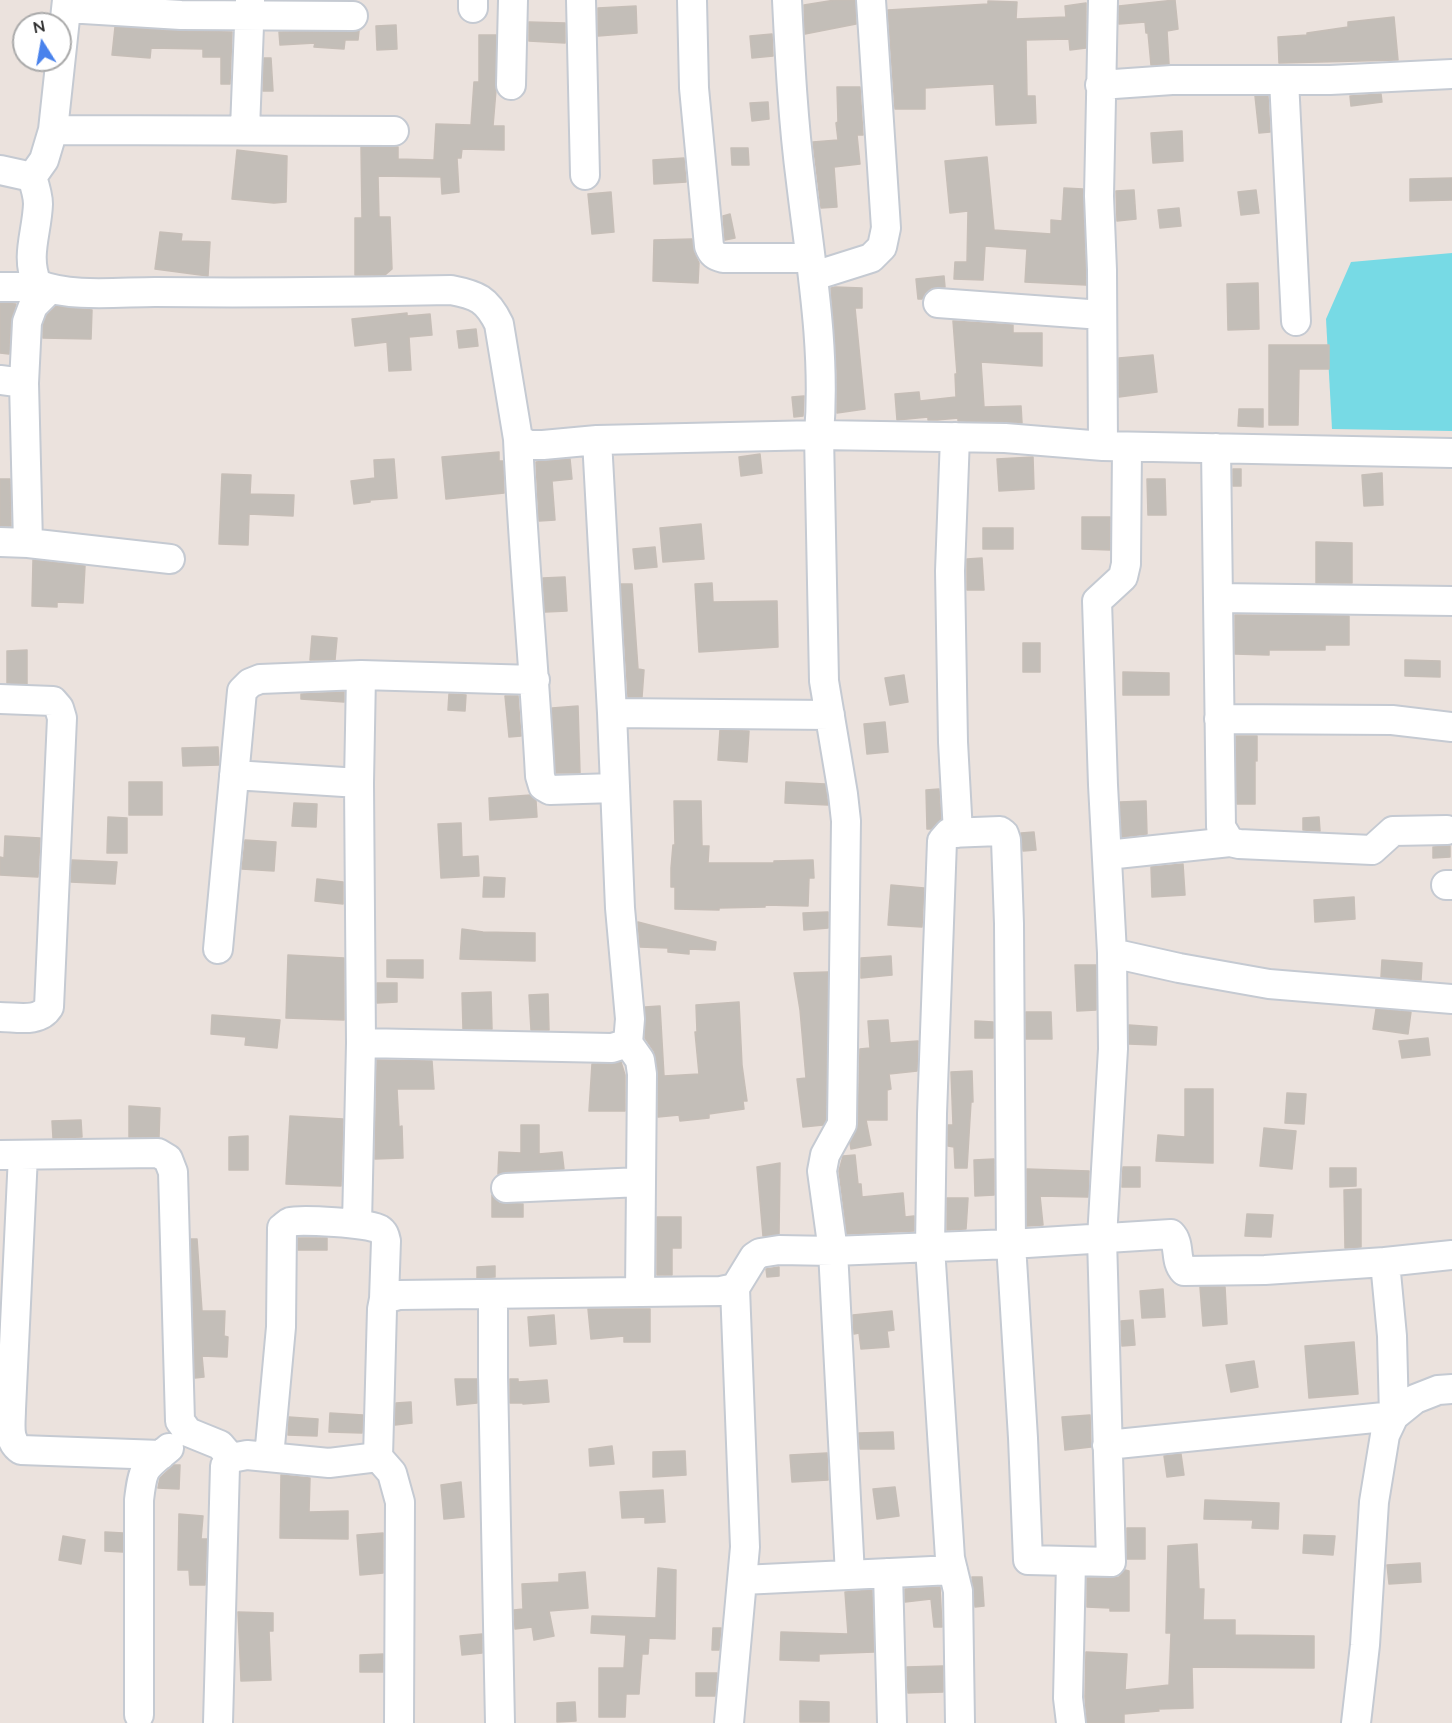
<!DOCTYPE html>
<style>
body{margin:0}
#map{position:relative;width:1452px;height:1723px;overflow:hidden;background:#ebe2dd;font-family:Mulish,sans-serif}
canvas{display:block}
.north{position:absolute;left:12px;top:12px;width:60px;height:60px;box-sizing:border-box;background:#fff;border:2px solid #aaa;border-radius:50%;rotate:349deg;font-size:16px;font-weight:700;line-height:24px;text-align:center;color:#2a2a2a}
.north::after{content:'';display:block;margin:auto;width:21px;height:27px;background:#4982ec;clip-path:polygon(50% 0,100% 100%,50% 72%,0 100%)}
</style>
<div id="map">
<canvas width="1452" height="1723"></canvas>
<div class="north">N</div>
</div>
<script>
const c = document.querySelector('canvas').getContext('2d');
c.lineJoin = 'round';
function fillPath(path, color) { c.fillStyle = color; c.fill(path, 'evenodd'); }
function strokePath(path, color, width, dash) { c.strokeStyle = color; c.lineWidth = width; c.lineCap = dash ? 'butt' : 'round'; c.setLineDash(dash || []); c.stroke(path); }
const water = new Path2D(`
 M1452,253V431L1332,429L1326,319L1351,262Z`);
const building = new Path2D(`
 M835,0H855L856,24L805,34L804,5Z
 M1175,0L1178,29L1167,31L1169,64L1151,65L1148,33H1146L1145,22L1119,24V6Z
 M988,1L1017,2L1016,19L1066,17L1065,6L1086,3V48L1070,50L1069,39L1026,40L1027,96H1035L1036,123L996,125L994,84L925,88V109H895L888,10L988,4Z
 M636,6L637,33L598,36V8Z
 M1394,17L1398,60L1279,63L1278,37L1307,35V33L1348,27V22Z
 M529,22L565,23V43L529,41Z
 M396,25L397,49L377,50L376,26Z
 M115,27L180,31L232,32L230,84H221V57H203V49L151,48L150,58L112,55Z
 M359,31L358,40H345L344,49L314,47L315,43L280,45L279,32Z
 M772,34L773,56L752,58L750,36Z
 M479,35H496V90L493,126H504V150L462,149L461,158H457L459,192L442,194L441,177L378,176L379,217H390L392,269L385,275H355V218H362L361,147H398V159L434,160L436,124L471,125L474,82H479Z
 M264,58H271L273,91H263Z
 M837,87H860L863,135H857L860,164L834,167L837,207L821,208L813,142L838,140L836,123L838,122Z
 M1381,94L1382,102L1351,106L1350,96Z
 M1255,96H1268L1270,132L1259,133Z
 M768,102L769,119L752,121L750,103Z
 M1182,131L1183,161L1153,163L1151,133Z
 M731,148H748L749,165H732Z
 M237,150L287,156L286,202L274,203L232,199Z
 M987,157L994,230L1051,234V220L1062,221L1064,188L1083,189L1086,285L1025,282L1027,249L985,246L983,280L954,279L955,262H967L968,211L950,213L945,161Z
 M684,158L686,182L654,184L653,160Z
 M1452,178V200L1410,201V179Z
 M1134,190L1136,219L1117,221L1116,191Z
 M1256,190L1259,213L1241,215L1238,192Z
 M611,192L614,232L592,234L588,194Z
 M1179,208L1181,226L1160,228L1158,210Z
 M730,214L735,238L725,240L723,216Z
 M160,232L182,234L181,241L210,242L208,276L155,269Z
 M692,239L694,252L699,263L698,283L653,281L654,240Z
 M944,276L945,287L931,288L925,293L922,299H918L916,279Z
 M1258,283L1259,329L1228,330L1227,284Z
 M835,287L862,288V308H855L865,409L837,413V371L831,288Z
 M0,303L16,304L11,321L9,354L0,353Z
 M56,306L92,310L91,339L43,338V325L47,315Z
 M407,313V316L430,314L432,335L409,337L411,370L389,371L387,342L355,346L352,319Z
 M953,321L1013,325V333H1042V366L981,362L984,407L1021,406L1022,423L958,421V418L937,420H928V417L897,420L895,394L919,392L920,401L956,397L955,374H957Z
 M476,329L478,346L459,348L457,331Z
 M1269,345H1329V369H1299L1298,425H1269Z
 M1153,355L1157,392L1119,397V358Z
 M804,396L803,416L794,417L792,397Z
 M1239,409H1263V427L1238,426Z
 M499,452V461H503L504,493L446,499L442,457Z
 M760,454L762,473L741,476L739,457Z
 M1033,457L1034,489L999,491L997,459Z
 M394,459L397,498L370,500V502L354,504L351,481L375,478L374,460Z
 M570,459L572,479L552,481L555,520L539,521L536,462Z
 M1233,469H1241V486H1233Z
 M1382,473L1383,505L1364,506L1362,475Z
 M222,474L251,475L250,494L294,495L293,516L249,514L248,545L219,544Z
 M0,479H10L11,526H0Z
 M1147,479H1165L1166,515H1148Z
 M1082,517H1110V550L1082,549Z
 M701,524L704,559L663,562L660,528Z
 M983,528H1013V549H983Z
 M1316,542L1352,543V583H1316Z
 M655,547L657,567L635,569L633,549Z
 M982,558L984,590H967V559Z
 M33,560L85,566L83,603L57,602V607L32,606Z
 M565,577L567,611L545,612L543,578Z
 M712,583L713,602L777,601L778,647L699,652L695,584Z
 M621,584H632L638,669L644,670L642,697H628Z
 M1235,615L1349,616V645H1325V650H1269V655L1235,654Z
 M312,636L337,638L335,660H310Z
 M1023,643H1040V672H1023Z
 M27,650V684L7,683V651Z
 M1405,660L1440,661V677L1405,676Z
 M1123,672L1169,673V695H1123Z
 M904,675L908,702L890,705L885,678Z
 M344,692V702L301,699V694Z
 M449,694L466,695L465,711L448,710Z
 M505,696H518L521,736L509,737Z
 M578,706L580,773H556L552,708Z
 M885,722L888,752L867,754L864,724Z
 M720,730L749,731L747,762L718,760Z
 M1236,736H1257V761L1255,760V804H1237Z
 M218,747L219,765L183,766L182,748Z
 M129,782H162V815H129Z
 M786,782L825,784L828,805L785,803Z
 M939,789L941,819L931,829H927L926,790Z
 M531,795L536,801L537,817L490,820L489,798Z
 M674,801H701L702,846H709L708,863H774V861L813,860L814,878H809L808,906L765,905V907L719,908V910L675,909V887H671V868L673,845H675Z
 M1146,801L1147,834L1122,837L1120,802Z
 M294,803L317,804L316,827L292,826Z
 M108,817L127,818V853H107Z
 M1319,817L1320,831L1303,830V818Z
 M461,823L462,857L478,856L479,876L441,878L438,824Z
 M1034,832L1036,850L1023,851L1021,833Z
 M5,836L40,838L38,877L0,875V857L4,858Z
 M245,840L276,842L274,871L242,869Z
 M1450,846V857L1433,858V847Z
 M72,860L117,862L115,884L71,882Z
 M1183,864L1185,895L1152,897L1151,867Z
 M484,877L505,878L504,897H483Z
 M317,879L343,882V904L315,901Z
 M891,885L924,888L922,927L888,925Z
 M1354,897L1355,919L1315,922L1314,900Z
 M828,912V928L804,930L803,913Z
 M638,922L716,942L715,950L689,949V954L668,952V948L640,947Z
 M462,929L483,932L535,933V961L460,959Z
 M288,955L344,958V1020L286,1018Z
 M891,956L892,975L861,978V958Z
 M387,960H423V978L387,977Z
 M1382,960L1422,963L1421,980L1381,977Z
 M1075,965H1096V1010L1077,1011Z
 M828,972L826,1120L823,1125L803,1127L797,1079L806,1078L800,1010L794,973Z
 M377,983H397V1002L377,1003Z
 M491,992L492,1029H463L462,993Z
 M548,994L549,1030H531L529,995Z
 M739,1002L742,1065L747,1101H743L744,1109L709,1114V1118L680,1121L679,1115L658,1117V1072L654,1051L645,1038V1007L660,1006L664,1076L699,1074L695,1032H697L696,1005Z
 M1376,1009L1411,1012L1408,1034L1373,1029Z
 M1026,1012H1051L1052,1039H1026Z
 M212,1015L280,1020L277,1048L245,1045L246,1037L211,1034Z
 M888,1020L890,1043L918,1041L917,1071L889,1074L891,1089L887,1090V1120H866L871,1145L851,1149L850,1143L858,1124L860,1049L870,1048L868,1021Z
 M975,1021L993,1022V1038H975Z
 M1129,1025L1157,1027L1156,1045L1129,1044Z
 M1428,1038L1430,1055L1402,1058L1399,1041Z
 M377,1060L432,1061L434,1089H397L399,1127L402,1126L403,1158L375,1159Z
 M621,1062L625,1075V1111H589L592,1064H612Z
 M972,1071L973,1102H971L967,1168H955L954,1147L948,1146V1125H953L951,1072Z
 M1185,1089H1213V1163L1156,1161L1158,1135L1185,1137Z
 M1287,1093L1306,1094L1304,1124L1285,1123Z
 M129,1106L160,1108L159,1137H129Z
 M290,1116L343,1119L341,1186L286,1184Z
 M81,1120L82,1137L53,1138L52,1121Z
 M521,1125H539V1154L562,1152L564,1169L505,1172L498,1174L499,1152L521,1153Z
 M1264,1128L1296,1131L1292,1169L1260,1166Z
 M248,1136V1170H229V1137Z
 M855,1155L858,1184H861L862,1197L903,1193L905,1217L914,1216V1231L847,1234L839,1171L843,1156Z
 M994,1159V1195L975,1196L974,1160Z
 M780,1163L779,1234L763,1236L757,1167Z
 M1123,1167H1140V1187H1122Z
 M1330,1168H1356V1186L1330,1187Z
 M1027,1169L1089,1171L1088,1197L1040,1196L1043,1225L1027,1226Z
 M1361,1189V1247L1345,1248L1344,1190Z
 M492,1195L499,1203L523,1204V1217H492Z
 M947,1198H968L966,1229L947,1230Z
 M1247,1214L1273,1215L1271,1237L1245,1236Z
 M657,1217H681V1248H672V1275H657Z
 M298,1238H327V1250H298Z
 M191,1239H197L202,1311H225L224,1336L228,1337L227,1357L202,1356L204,1377L195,1378Z
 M495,1266V1277L477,1278V1267Z
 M779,1267V1276L767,1277L766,1269Z
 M1200,1287H1225L1227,1324L1203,1326Z
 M1163,1289L1165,1317L1142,1318L1140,1291Z
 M588,1309H650V1342H624V1336L591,1339Z
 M892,1311L894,1330L887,1331L889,1347L861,1349L859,1333L854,1334L853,1315Z
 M554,1315L556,1344L530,1346L528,1317Z
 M1133,1320L1135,1345L1122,1346L1121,1321Z
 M1354,1342L1358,1394L1309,1398L1305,1346Z
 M1254,1361L1258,1387L1231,1392L1226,1365Z
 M455,1379H477V1403L457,1405Z
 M510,1379H518V1382L547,1380L549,1402L523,1404V1403H510Z
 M411,1402L412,1423L395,1425L396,1403Z
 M330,1413L363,1415L362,1433L329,1432Z
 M1090,1415L1091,1447L1065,1450L1062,1417Z
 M289,1417L318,1419L317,1436L288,1435Z
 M893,1432L894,1449H860L859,1433Z
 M612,1446L614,1464L590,1466L589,1449Z
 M685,1451L686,1475L653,1477V1452Z
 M827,1453L828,1480L792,1482L790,1455Z
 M1181,1454L1184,1475L1167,1477L1164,1456Z
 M174,1465H180L179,1489L158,1488L160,1478Z
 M281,1475L310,1478L309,1512L348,1511V1539L280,1538Z
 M461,1482L464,1517L444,1519L441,1485Z
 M895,1487L899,1516L877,1519L873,1489Z
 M663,1490L665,1522L645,1523V1517L622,1518L620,1492Z
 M1205,1500L1279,1503L1278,1529L1252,1528L1253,1520L1204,1519Z
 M179,1514L203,1516L201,1539H207L205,1585H190L189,1570H178Z
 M1127,1528H1145V1559H1127Z
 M105,1532L123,1533V1552L105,1551Z
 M383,1533V1573L360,1575L357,1535Z
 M1304,1535L1335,1536L1333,1555L1303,1553Z
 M63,1536L85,1540L81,1564L59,1560Z
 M1197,1544L1199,1589H1204L1203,1620H1235V1635L1314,1636V1668L1192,1667L1193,1708L1158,1709L1159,1711L1124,1714V1723H1087L1085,1697L1086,1652L1127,1654L1125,1690L1169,1685L1171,1633H1166L1168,1546Z
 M1420,1563L1421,1582L1389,1584L1387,1565Z
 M658,1568L676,1570L675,1639L649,1638L648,1654H642L639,1694H626L625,1717H599V1668H624L626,1635L591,1633L592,1616L656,1618Z
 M1125,1570L1129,1571V1611H1110V1608L1087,1607V1578H1111L1119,1577Z
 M585,1572L588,1608L549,1611L554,1636L534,1640L532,1627L515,1629L514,1610L523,1609L522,1584L559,1582V1574Z
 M972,1577H982L984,1606L975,1607Z
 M940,1587L942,1627H934L931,1599L905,1602V1589Z
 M872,1590L874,1652L819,1654V1661L780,1660L781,1632L848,1634L845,1592Z
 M238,1612L273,1613V1631H269L271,1680L241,1681Z
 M713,1628H721L719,1650H712Z
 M482,1634V1653L462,1655L460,1636Z
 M383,1654V1672H360V1655Z
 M943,1666V1692L908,1693L907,1667Z
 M696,1673H717L715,1696H696Z
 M800,1701L829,1702V1722H800Z
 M575,1702L576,1721L557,1722V1703Z`);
const minor = new Path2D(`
 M473,0V8
 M581,0L585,175
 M692,0L694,88L709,246C712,254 715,256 723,258H810
 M787,0C790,61 793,121 801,182C811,266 826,350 819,435L824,681L843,794L846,821L842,1124L825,1155L822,1171L833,1251L850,1575
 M1103,0L1099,196L1102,270L1103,446
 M67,8L181,15L353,16
 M1284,80L1296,321
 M511,85L513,0
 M1100,85L1172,80H1330L1452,74
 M245,129L250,0
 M53,130L394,131
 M0,170L32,177C35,186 38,195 38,204C37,233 25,256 37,284C70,298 119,292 155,292C254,293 352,292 451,290C477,295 487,299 499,324L518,439L529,445H543L597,440L819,435L1005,438L1103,446L1452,453
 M32,177L44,160L53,130L67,0
 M814,276L871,258L882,247L886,228L871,0
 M0,287H24L37,284
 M938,303L1102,315
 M0,380L24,383
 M955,437L950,571L953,742L958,833
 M518,439C523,552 534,664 540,776L543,786L550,790L615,788
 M597,440L612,713L620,908L630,1019L628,1043L640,1060L642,1074L640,1292
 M1216,448L1221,827L1230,842L1239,844L1372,850L1393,831L1447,830
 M0,542L28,543L170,559
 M28,543L24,383L27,322L33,306L50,289
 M1218,598L1452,601
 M0,699L53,701L59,708L62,718L49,1007C39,1023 17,1017 0,1017
 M612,713L830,715
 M1219,719L1392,720L1452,727
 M234,775L359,783
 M1107,855L1230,842
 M1446,885H1452
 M218,949L242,691L250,683L260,679L361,675L535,680
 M1112,953L1179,968L1269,984L1452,999
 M361,1043L612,1048L628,1043
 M0,1155L158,1153L168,1159L173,1172L180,1421L188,1432L220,1445L231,1458
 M23,1155L11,1409C11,1424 7,1441 21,1450L161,1455
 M506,1188L641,1182
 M357,1224L361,1043L359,783L361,675
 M1385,1262L1452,1255
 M493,1294V1376L500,1723
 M269,1457L281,1327L282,1228C285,1226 287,1223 290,1222C300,1219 370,1223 379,1229C384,1232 385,1236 386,1241L384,1299
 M1071,1562L1068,1698L1071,1723
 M888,1573L892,1723
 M742,1580L953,1570
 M139,1715V1500C143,1466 144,1469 169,1448
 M218,1723L225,1466L231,1458L247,1455L329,1463L378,1457
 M399,1723L400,1502L392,1473L378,1457L382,1309L384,1299L399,1295L721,1291L735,1288L754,1257L760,1253L779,1250L833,1251L1011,1244L1171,1234C1181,1244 1174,1261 1184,1271L1265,1270L1385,1262L1392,1336L1394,1416L1107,1445
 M729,1723L745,1547L735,1288
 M960,1723L958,1591L950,1558L930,1247L932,1114L942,841L949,833L1000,831L1004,834L1006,840L1009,924L1011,1244L1023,1438L1028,1560L1111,1562L1102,1238L1113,1049L1112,953L1103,785L1097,601L1123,577L1126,564L1127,447
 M1356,1723L1365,1645L1374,1502L1385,1435L1394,1416L1415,1399L1438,1390L1452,1389`);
fillPath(water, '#77dae5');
fillPath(building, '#c3beb8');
strokePath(building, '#c6beb7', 1.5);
strokePath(minor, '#c5cad2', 32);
strokePath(minor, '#fff', 28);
</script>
